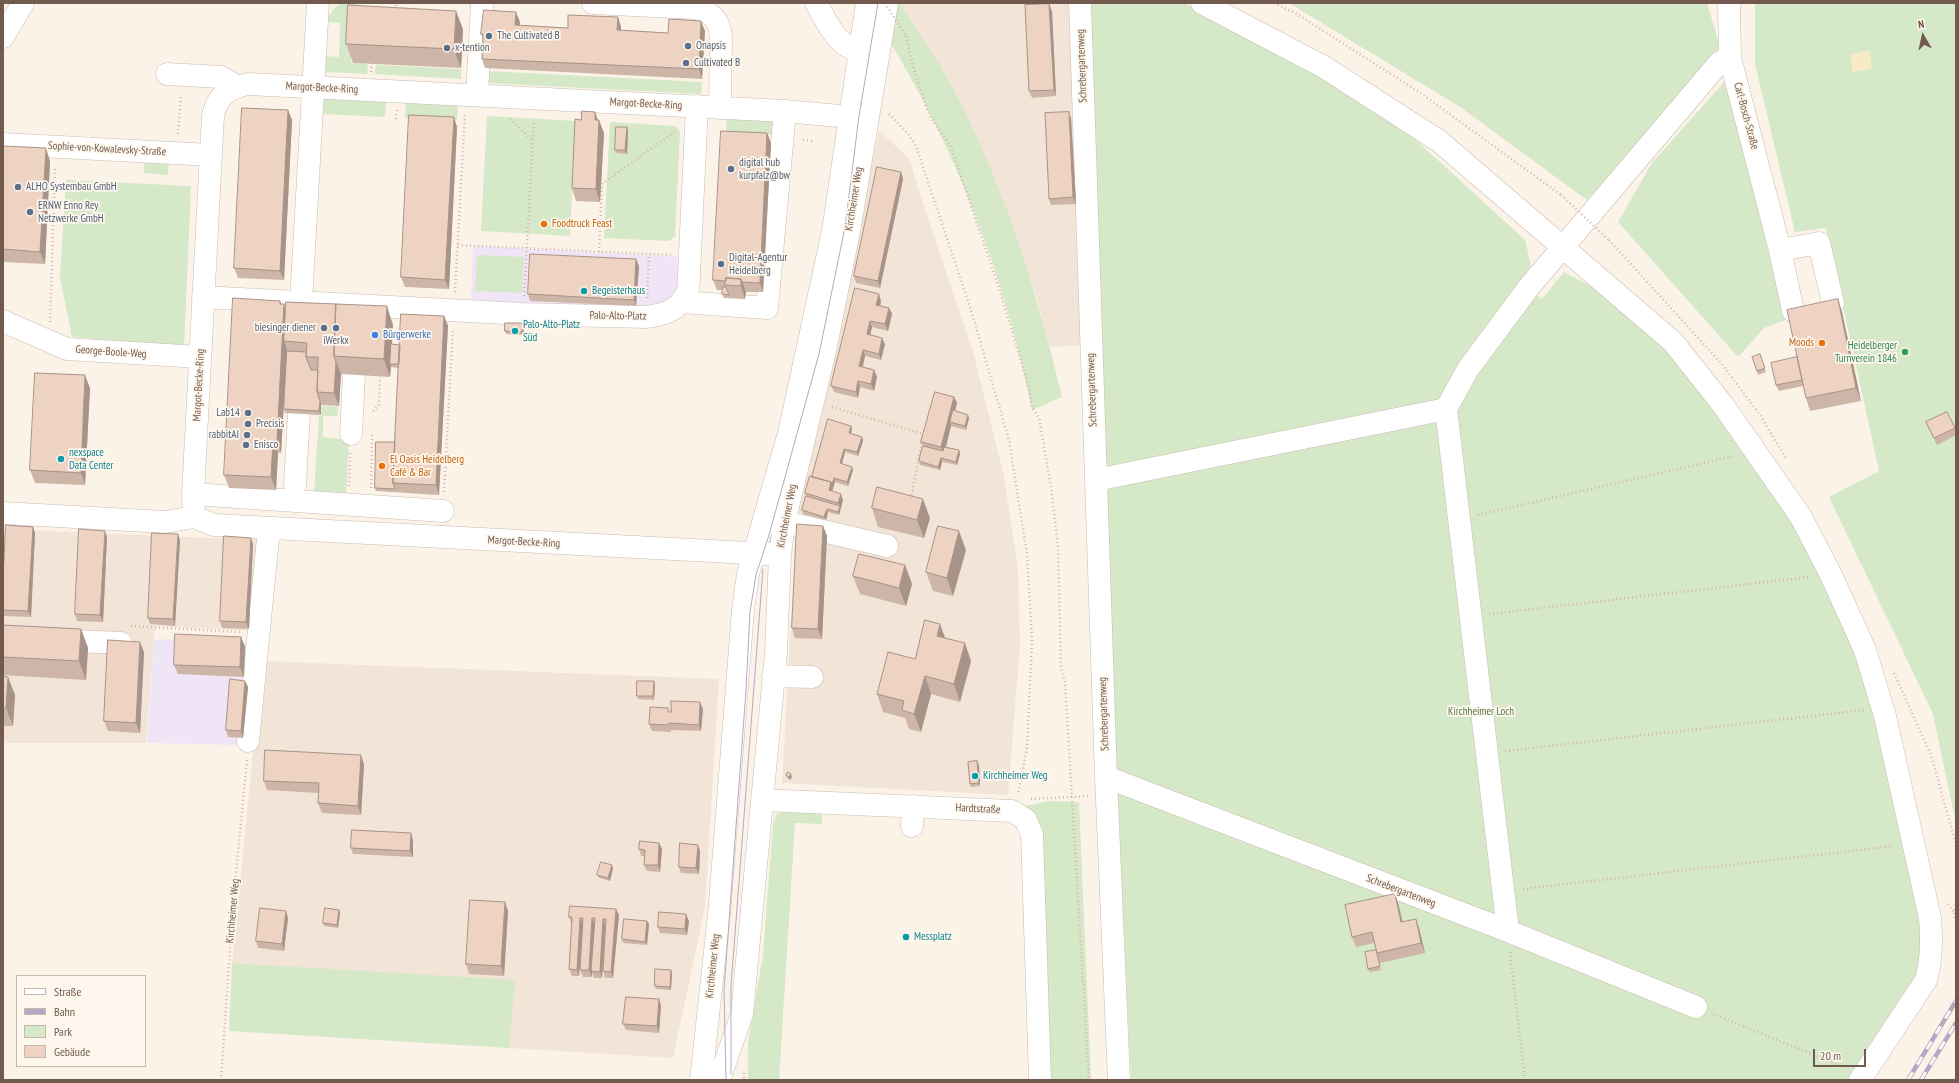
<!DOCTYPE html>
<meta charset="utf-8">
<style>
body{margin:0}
#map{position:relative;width:1959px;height:1083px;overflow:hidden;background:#fbf3e8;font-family:"PT Sans Narrow",sans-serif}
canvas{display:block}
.frame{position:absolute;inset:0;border:4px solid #735a4e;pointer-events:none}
.legend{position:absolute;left:16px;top:975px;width:130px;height:92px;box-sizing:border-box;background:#fef7ee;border:1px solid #c6b8ae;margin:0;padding:5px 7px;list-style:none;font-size:12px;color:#735a4e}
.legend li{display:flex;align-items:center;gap:8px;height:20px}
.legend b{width:20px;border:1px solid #c6b8ae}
.north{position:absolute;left:1903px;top:16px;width:40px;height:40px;-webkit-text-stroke:3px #fef7ee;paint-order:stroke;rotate:351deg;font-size:11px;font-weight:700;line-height:16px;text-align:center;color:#735a4e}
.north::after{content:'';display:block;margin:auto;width:14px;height:18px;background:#735a4e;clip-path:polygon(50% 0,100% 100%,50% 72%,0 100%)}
.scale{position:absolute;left:1813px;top:1049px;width:53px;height:18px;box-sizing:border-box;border:2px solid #735a4e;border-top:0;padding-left:5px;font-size:12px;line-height:14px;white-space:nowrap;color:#735a4e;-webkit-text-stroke:3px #fef7ee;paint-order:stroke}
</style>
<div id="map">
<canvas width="1959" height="1083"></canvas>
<div class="frame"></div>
<ul class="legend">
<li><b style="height:5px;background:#fff"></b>Straße</li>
<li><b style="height:5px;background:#b6a7c4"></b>Bahn</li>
<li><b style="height:11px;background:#d5e8c7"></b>Park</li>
<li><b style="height:11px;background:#eed2c2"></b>Gebäude</li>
</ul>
<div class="north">N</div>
<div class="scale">20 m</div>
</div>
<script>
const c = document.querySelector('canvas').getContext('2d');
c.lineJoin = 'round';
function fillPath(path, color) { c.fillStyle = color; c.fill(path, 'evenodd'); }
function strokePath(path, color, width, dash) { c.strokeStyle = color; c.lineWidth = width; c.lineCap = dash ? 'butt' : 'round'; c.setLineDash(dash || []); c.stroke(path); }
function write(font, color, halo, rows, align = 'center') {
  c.font = font + ' "PT Sans Narrow",sans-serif'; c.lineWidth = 3.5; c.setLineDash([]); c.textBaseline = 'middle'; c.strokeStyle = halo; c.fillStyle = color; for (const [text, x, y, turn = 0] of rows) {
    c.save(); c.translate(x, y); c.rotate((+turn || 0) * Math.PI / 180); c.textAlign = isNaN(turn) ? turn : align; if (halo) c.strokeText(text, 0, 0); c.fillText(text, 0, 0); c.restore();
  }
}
const residential = new Path2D(`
 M900,3H1074L1088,345L1050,347L1036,295L996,182L953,88Z
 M879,130L910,160L917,185L974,355L1004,476L1018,569L1020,645L1008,795L782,783L797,512Z
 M3,529L258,540L252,631L155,626L146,743H3Z
 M262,661L719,679L705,907L673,1058L509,1048L514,981L232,963Z`);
const education = new Path2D(`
 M473,246L682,257L680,288L668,309L471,303Z
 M154,639L250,643L242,745L147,743Z`);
const green = new Path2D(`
 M342,3H358L357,14L353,21L351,63L368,64L367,74L324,72L325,56L339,57L340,23L327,22C330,13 333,7 342,3Z
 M887,3H900C918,31 937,59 953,88C1004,185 1037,291 1062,397L1032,410C1005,275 955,146 882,29Z
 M1089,3H1183L1241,28L1379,103L1416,140L1525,240L1531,265L1521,282L1542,299L1564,272L1594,288L1682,362L1801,531L1862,656L1924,922L1918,980L1854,1080H1131L1116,767Z
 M1289,3H1707L1720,47L1587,200L1460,107Z
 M1755,3H1956V824L1933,714L1829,497L1879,471L1826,228L1795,232L1755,64Z
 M376,65L461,69V79L375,74Z
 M487,71L702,82L701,94L487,83Z
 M1726,80L1785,320L1764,328L1738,357L1618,222L1652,163Z
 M324,98L386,101L385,117L323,114Z
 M406,102L458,104L457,120L405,118Z
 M487,116L576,121L570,236L481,231Z
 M727,117L779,120L778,135L726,133Z
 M610,122L675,126L680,132L675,236L669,241L604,238Z
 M144,161L169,162L168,175L144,173Z
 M66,180L191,186L184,347L72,337L60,277Z
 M477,255L524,257L522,293L475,291Z
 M322,406L338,407L337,416H323V437L349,440L346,496L314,493L319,416H321Z
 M1049,801L1079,802L1091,1080H1049L1025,806Z
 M788,810L822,812V824L795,823L779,1080H748V1043L763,955L773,824L777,814Z
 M232,963L515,980L509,1048L229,1031Z`);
const sand = new Path2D(`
 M1869,50L1872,68L1853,72L1850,55Z`);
const path = new Path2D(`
 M1274,3L1297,14L1422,94L1561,195
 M396,10V3
 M906,36L913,66L929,115L951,147L1000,291L1029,388L1032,407L1039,418L1051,487L1058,547L1061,668L1065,682L1089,1080
 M371,72L372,64
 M889,114L908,134L916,146L972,313L1009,440L1027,554L1032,640L1027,748L1018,793
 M396,119L397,110
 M510,119L533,141
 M178,134L181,94
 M803,140L813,141
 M1609,240L1721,363L1760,415L1786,458
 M458,245L671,255
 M599,252L602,184L676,131
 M455,292L465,113
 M524,296L534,121
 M647,298L649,254
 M50,322L55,167
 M3,358V359
 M832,407L923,434L911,499
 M373,411L379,405L380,377
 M349,486L350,453
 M371,488L372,435
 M444,492L453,329
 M1478,515L1734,456
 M1489,614L1810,577
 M131,626L240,632
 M1894,673L1931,755L1955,841L1956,852
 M1505,751L1864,710
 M1031,799L1088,796
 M1523,889L1893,846
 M1956,901L1954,912L1956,927
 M1948,904L1954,912
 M1510,952L1525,1080
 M1713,1014L1846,1068
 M744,1073V1080
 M221,1080L234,893L247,760`);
const minor = new Path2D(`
 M593,3L694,8C711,11 719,19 721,36L720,108
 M816,3C826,20 837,48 859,50
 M1080,3L1106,777L1119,1080
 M1202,3L1324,67L1439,141L1673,342L1723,405L1801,517L1831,575L1865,650L1885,716L1930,918C1932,940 1932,959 1926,980L1860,1080
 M1729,3L1730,58L1780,250
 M3,37L23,3
 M167,74L221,77L237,86
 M477,95L482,3
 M3,144L211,155
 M203,297L523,314L646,317C662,315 678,311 686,295C689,290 689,281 689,275L697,106
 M301,302L318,3
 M681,302L767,308L785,111
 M1793,311L1780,250L1819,243L1833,303
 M3,321L67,349L200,357
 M351,434L354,375
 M1096,480L1446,409
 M295,485L299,414
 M193,494L443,511
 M3,513L165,522L194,517L214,525L769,554
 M194,517L193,494L213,116C217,96 228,88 248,84L785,111L850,117
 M797,525L887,546
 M3,638L121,643
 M773,676L812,677
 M248,741L269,528
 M1106,777L1508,931L1696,1007
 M762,800L1012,811L1025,819L1032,834L1040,1080
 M912,826L913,806
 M1508,931L1446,409L1468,369L1529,287L1719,63L1730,58
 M701,1080L719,915L743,610L748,574L789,433L833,231L867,3
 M719,1080L742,1014L776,653L780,555L784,523L825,351L850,226L887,3`);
const tram = new Path2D(`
 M731,1074V986L763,569
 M726,1080L724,990L746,690L750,612L756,575L769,535L819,354L845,227L859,116L878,3`);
const rail = new Path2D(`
 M1908,1080L1956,1001
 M1921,1080L1956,1023`);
const pathBridge = new Path2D(`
 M885,3L906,36
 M1561,195L1609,240`);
const wall = new Path2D(`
 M1049,4L1052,11L1056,96L1032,98L1029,91Z
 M618,17L621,27V30L668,33L705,31L702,79L485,68L482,59L483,39L481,34L520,22L519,25L568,28Z
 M463,29L461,68L353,63L346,44Z
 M288,110L292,120L284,280L238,278L234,268Z
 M1071,118L1076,204L1051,205L1049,199Z
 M598,120L604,133L600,202L576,201L572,188Z
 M457,127L449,289L405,287L401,277Z
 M628,131L627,154L616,153L615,150Z
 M767,133L771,143L763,292H746L745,299L724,298L722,294L723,290H717L713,280Z
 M3,146L50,161L45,264L3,262Z
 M901,172L903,179L880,288L856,283L854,276Z
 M639,266L636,306L530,301L528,294Z
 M1838,299L1842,312L1861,401L1810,411L1806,398L1803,386L1779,391L1776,385L1797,357Z
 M280,301L281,304L285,309L393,325L392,344L400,345L444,316L448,326L439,495L376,491L375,488L395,442L399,368L391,367L390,377L341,374L339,406L321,405V415L285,413L284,409L287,350L281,453H278L276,490L229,488L224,475Z
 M881,301L880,306L889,308L892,314L888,331L872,327L870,335L885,344L881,360L865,356L863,367L874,370L877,377L874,391L860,387L858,398L834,392L831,386Z
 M524,327V335L506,334L505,331Z
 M1760,354L1766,372L1758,375L1752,357Z
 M90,388L85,485L35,483L30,470Z
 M954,397L957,403L955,411L969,418L966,430L951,426L946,447L959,450L960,454L957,465L942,462L940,470L920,465L919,461L923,446L921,442Z
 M1926,422L1955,428L1956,430V435L1937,445L1929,429Z
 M851,426L852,429L851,434L862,437L863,441L858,456L845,452L842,464L853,470L848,486L835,482L832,491L843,500L839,515L828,512L826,520L803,514L802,510L806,496L805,493L812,477Z
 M872,508L930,518L924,538L878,527Z
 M823,526L827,536L822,639L795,638L792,628Z
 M33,527L35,533L31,617L4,616L3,614V578Z
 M107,537L103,622L77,621L75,614Z
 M180,540L175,626L150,624L148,618Z
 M253,544L249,629L222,628L220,621Z
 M966,550L953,596L933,591L926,572Z
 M905,565L912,584L906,606L860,594L853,576Z
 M3,625L81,629L88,648L86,680L3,675Z
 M241,637L245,647L244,677L178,674L174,665Z
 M945,638L971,661L960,702L931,694L921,732L909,729L905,718L883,712L877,694L915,659Z
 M144,652L140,733L108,731L104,721Z
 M3,676L15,695L13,726H3Z
 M245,681L248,687L243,738L228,737L226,730Z
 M655,685L654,700L638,699L637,696Z
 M703,709L701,731L671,730V732L652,731L649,724L669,712Z
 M361,755L364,765L361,815L322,813L318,803L319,793L267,790L264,781Z
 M977,761L979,765L980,786L971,787L970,784Z
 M786,775L792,777L790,780L787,778Z
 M413,840V857L353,854L351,848Z
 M659,843L662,849L660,872L647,871L644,865L645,856H641L639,849Z
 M700,851L699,874L681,873L679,867Z
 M613,868L610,881L599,878L597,875Z
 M1395,894L1398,903L1402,922L1419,928L1425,953L1380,963L1377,955L1381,970L1370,972L1368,969L1376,950L1374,943L1356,947L1352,937Z
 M505,902L508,911L504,976L469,974L466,964Z
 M339,910L340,913L338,928L324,926L323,923Z
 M286,911L288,918L284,951L258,948L256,941Z
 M619,915L613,978H605L603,971L605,925L602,978H594L592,972V977H583L580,970L583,924L579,976H572L569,969L572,923H571L569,917Z
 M647,921L649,924L647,945L623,943L622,939Z
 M689,921L687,935L660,933L658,927Z
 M672,973L671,990L656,989L655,986Z
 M659,999L661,1006L659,1033L626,1030L623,1024Z`);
const shadedWall = new Path2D(`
 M1049,4L1052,11L1056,96L1054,90Z
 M456,11L463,29L461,68L454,49Z
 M516,12L520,22L519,35L515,25Z
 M618,17L621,27L620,40L617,30Z
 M701,21L705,31L702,79L699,69Z
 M288,110L292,120L284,280L280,271Z
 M595,112L599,123V120L604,133L600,202L596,189L595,120Z
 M1069,112L1071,118L1076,204L1073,197Z
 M454,117L457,127L449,289L445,280Z
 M627,127L628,131L627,154L625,150Z
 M767,133L771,143L763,292L760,283Z
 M46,148L50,161L45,264L40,252Z
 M901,172L903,179L880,288L878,281Z
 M636,259L639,266L636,306L634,300Z
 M741,279L746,292L745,299L741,286Z
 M879,294L881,301L879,311L876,305Z
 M1838,299L1842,312L1861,401L1856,388Z
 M280,301L284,310V304L288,317L284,341L287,350L281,453L277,441Z
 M387,306L393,325L391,364H390L391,367L390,377L384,359Z
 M889,308L892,314L888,331L885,324Z
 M444,316L448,326L439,495L436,485Z
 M870,321L872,327L869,341L867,334Z
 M523,323L524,327V335L522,332Z
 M882,338L885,344L881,360L879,354Z
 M863,350L865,356L861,373L859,366Z
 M336,362L341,374L339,406L334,393Z
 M874,370L877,377L874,391L871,384Z
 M85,375L90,388L85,485L81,473Z
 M858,381L860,387L858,398L856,392Z
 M954,397L957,403L952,423L950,422L951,426L944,454L941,447Z
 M320,401L321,405V415L319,411Z
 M968,415L969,418L966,430L965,426Z
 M851,426L852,429L850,437L849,433Z
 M862,437L863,441L858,456L857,452Z
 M273,441L278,453L276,490L271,477Z
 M844,449L845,452L841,467L840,463Z
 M959,450L960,454L957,465L956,462Z
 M941,458L942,462L940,470L938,467Z
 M852,467L853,470L848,486L847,482Z
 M834,478L835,482L833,488L832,485Z
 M831,482L833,488L831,497L829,490Z
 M841,494L843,500L839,515L838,512L840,506L838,503Z
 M923,499L930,518L924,538L917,520Z
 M827,509L828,512L826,520L824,517Z
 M823,526L827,536L822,639L818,629Z
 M33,527L35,533L31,617L28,611Z
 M105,531L107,537L103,622L100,615Z
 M959,531L966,550L953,596L947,578Z
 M178,534L180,540L175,626L173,619Z
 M251,538L253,544L249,629L246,622Z
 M905,565L912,584L906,606L899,588Z
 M940,624L947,643L937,636Z
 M81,629L88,648L86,680L79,661Z
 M241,637L245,647L244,677L240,667Z
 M140,642L144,652L140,733L136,723Z
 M965,643L971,661L960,702L954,684Z
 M925,676L931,694L921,732L914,714Z
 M8,677L15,695L13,726L6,708Z
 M245,681L248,687L243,738L241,731Z
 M654,681L655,685L654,700L653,696Z
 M700,702L703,709L701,731L699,725Z
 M361,755L364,765L361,815L358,806Z
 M977,761L979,765L980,786L979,783Z
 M791,774L792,777L790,780L789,777Z
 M411,833L413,840V857L410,851Z
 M659,843L662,849L660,872L658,865Z
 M698,845L700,851L699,874L696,868Z
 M612,865L613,868L610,881L608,878Z
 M1395,894L1398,903L1405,932L1401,922Z
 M505,902L508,911L504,976L501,966Z
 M616,909L619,915L613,978L611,972Z
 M339,910L340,913L338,928L337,925Z
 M286,911L288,918L284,951L282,944Z
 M686,914L689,921L687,935L685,929Z
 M580,918L583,924L579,976L577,970Z
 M592,918L595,925L592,977L589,970Z
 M603,919L605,925L602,978L600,972Z
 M1416,919L1419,928L1425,953L1421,943Z
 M647,921L649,924L647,945L645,942Z
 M671,970L672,973L671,990L670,987Z
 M659,999L661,1006L659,1033L657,1026Z`);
const building = new Path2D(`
 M1049,4L1054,90L1029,91L1025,5Z
 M348,5L456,11L454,49L346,44Z
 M484,10L516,12L515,25L568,28V15L618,17L617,30L668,33L669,19L701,21L699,69L482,59L483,34H481Z
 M242,108L288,110L280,271L234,268Z
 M582,111L595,112V120H599L596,189L572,188L575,119L581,120Z
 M1069,112L1073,197L1049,199L1045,113Z
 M409,115L454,117L445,280L401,277Z
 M616,127H627L625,150H615Z
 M721,131L767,133L760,283L742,282L741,279L726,278V281L713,280Z
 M3,146L46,148L40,252L3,249Z
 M877,167L901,172L878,281L854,276Z
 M530,254L636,259L634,300L528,294Z
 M726,278L741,279V286L725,285Z
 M723,287H726L729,295L722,294Z
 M855,288L879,294L876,305L889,308L885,324L870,321L867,334L882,338L879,354L863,350L859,366L874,370L871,384L858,381L856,392L831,386Z
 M233,298L280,301V304H284L277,441H273L271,477L224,475Z
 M1838,299L1856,388L1806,398L1787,310Z
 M286,302L336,304L334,356L336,362L334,393L317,392L318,357H306L307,343L284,341Z
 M336,304L387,306L384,359L334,356Z
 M401,314L444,316L436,485L393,483Z
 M505,323H523L522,332L505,331Z
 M391,344L400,345L399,364H390Z
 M287,351L306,352V357L311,370H318L317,392L320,401L319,411L284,409Z
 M1760,354L1765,368L1757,371L1752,357Z
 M1797,357L1802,380L1776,385L1771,363Z
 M35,373L85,375L81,473L30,470Z
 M935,392L954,397L941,447L921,442Z
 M953,410L968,415L965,426L950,422Z
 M1947,412L1955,428L1934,438L1926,422Z
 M828,419L851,426L849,433L862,437L857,452L844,449L840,463L852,467L847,482L834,478L832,485L831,482L812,477Z
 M376,442H395L393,483L395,489L375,488Z
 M923,446L943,451L944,447L959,450L956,462L941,458L938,467L919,461Z
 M810,476L831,482L829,490L841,494L838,503L805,493Z
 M877,487L923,499L917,520L872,508Z
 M806,496L840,506L838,512L827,509L824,517L802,510Z
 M797,524L823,526L818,629L792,628Z
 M6,525L33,527L28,611L3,610V578Z
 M938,526L959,531L947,578L926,572Z
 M79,529L105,531L100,615L75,614Z
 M152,533L178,534L173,619L148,618Z
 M224,536L251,538L246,622L220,621Z
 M859,554L905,565L899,588L853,576Z
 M925,620L940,624L937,636L965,643L954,684L925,676L914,714L902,710L904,701L877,694L888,652L915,659Z
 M3,625L81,629L79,661L3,657Z
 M175,634L241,637L240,667L174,665Z
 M108,640L140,642L136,723L104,721Z
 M3,676L8,677L6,708H3Z
 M230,679L245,681L241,731L226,730Z
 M637,681H654L653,696H637Z
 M671,701L700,702L699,725L669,723L668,725L649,724L650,707L668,708V712H671Z
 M265,750L361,755L358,806L318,803L319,783L264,781Z
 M977,761L979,783L970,784L968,762Z
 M788,772L791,774L789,777L786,775Z
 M352,830L411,833L410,851L351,848Z
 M640,841L659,843L658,865H644L645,850L639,849Z
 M680,843L698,845L696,868L679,867Z
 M601,862L612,865L608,878L597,875Z
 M1395,894L1401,922L1416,919L1421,943L1377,953L1372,932L1352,937L1345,905Z
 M470,900L505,902L501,966L466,964Z
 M570,906L616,909L611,972L603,971L606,919H603L600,972L591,971L595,918H592L589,970H580L583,918H580L577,970L569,969L572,917H569Z
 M260,908L286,911L282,944L256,941Z
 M325,908L339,910L337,925L323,923Z
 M659,912L686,914L685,929L658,927Z
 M624,919L647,921L645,942L622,939Z
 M1376,950L1380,966L1368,969L1365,952Z
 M655,969L671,970L670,987L655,986Z
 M626,997L659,999L657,1026L623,1024Z`);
const markers = [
 [489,36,4,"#5c6f8a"],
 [688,46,4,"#5c6f8a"],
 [447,48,4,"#5c6f8a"],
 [686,63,4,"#5c6f8a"],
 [731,169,4,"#5c6f8a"],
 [18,187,4,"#5c6f8a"],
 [30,212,4,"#5c6f8a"],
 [544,224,4,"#e8710a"],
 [721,264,4,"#5c6f8a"],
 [584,291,4,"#0f9aa8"],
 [324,328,4,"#5c6f8a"],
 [336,328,4,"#5c6f8a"],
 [515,331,4,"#0f9aa8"],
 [375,335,4,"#3f7fe0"],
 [1822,343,4,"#e8710a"],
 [1905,352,4,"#2e9e5b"],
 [248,413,4,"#5c6f8a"],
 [248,424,4,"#5c6f8a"],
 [247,435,4,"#5c6f8a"],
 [246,445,4,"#5c6f8a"],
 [61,459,4,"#0f9aa8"],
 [382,466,4,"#e8710a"],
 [975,776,4,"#0f9aa8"],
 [906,937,4,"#0f9aa8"]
];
const serviceNames = [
 ["The Cultivated B",497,36],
 ["Onapsis",696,46],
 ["x-tention",455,48],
 ["Cultivated B",694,63],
 ["digital hub",739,163],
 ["kurpfalz@bw",739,176],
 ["ALHO Systembau GmbH",26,187],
 ["ERNW Enno Rey",38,206],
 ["Netzwerke GmbH",38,219],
 ["Digital-Agentur",729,258],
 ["Heidelberg",729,271],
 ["biesinger diener",316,328,"right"],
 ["iWerkx",336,341,"center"],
 ["Lab14",240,413,"right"],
 ["Precisis",256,424],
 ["rabbitAI",239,435,"right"],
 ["Enisco",254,445]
];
const streetNames = [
 ["Schrebergartenweg",1082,66,-92],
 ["Margot-Becke-Ring",322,88,3],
 ["Margot-Becke-Ring",646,104,3],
 ["Carl-Bosch-Straße",1746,116,75],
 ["Sophie-von-Kowalevsky-Straße",107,149,3],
 ["Kirchheimer Weg",854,199,-81],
 ["Palo-Alto-Platz",618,316,1],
 ["George-Boole-Weg",111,352,4],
 ["Margot-Becke-Ring",199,385,-87],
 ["Schrebergartenweg",1092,390,-92],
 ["Kirchheimer Weg",787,516,-79],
 ["Margot-Becke-Ring",524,542,3],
 ["Schrebergartenweg",1104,714,-92],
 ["Hardtstraße",978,809,3],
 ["Schrebergartenweg",1401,891,21],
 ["Kirchheimer Weg",233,911,-85],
 ["Kirchheimer Weg",713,966,-84]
];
const foodNames = [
 ["Foodtruck Feast",552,224],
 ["Moods",1814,343,"right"],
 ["El Oasis Heidelberg",390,460],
 ["Café & Bar",390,473]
];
const cultureNames = [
 ["Begeisterhaus",592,291],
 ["Palo-Alto-Platz",523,325],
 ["Süd",523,338],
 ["nexspace",69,453],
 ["Data Center",69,466],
 ["Kirchheimer Weg",983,776],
 ["Messplatz",914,937]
];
const shopNames = [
 ["Bürgerwerke",383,335]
];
const leisureNames = [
 ["Heidelberger",1897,346],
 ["Turnverein 1846",1897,359]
];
const parkNames = [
 ["Kirchheimer Loch",1481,712]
];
fillPath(residential, '#f2e5d7');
fillPath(education, '#f0e5f7');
fillPath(green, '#d5e8c7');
fillPath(sand, '#f7ebc6');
strokePath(minor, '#ccbbaf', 23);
strokePath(path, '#d3b6a5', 2.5, [1, 3]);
strokePath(minor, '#fff', 22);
strokePath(tram, '#b6a7c4', 1);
strokePath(rail, '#b6a7c4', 4.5);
strokePath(rail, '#fef7ee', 3, [9]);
strokePath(pathBridge, '#d3b6a5', 2.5, [1, 3]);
fillPath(wall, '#cdb5a7');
fillPath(shadedWall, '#a79388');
fillPath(building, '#eed2c2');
strokePath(building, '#a79388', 1);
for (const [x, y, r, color] of markers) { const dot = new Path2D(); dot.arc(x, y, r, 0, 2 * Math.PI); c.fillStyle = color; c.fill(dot); strokePath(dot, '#fef7ee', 1.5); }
write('11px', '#4e5e75', '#fef7ee', serviceNames, 'left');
write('11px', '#735a4e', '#fef7ee', streetNames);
write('11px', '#c56008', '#fef7ee', foodNames, 'left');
write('11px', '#0d838f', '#fef7ee', cultureNames, 'left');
write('11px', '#366cbe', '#fef7ee', shopNames, 'left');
write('11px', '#27864d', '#fef7ee', leisureNames, 'right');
write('11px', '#567847', '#fef7ee', parkNames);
</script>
